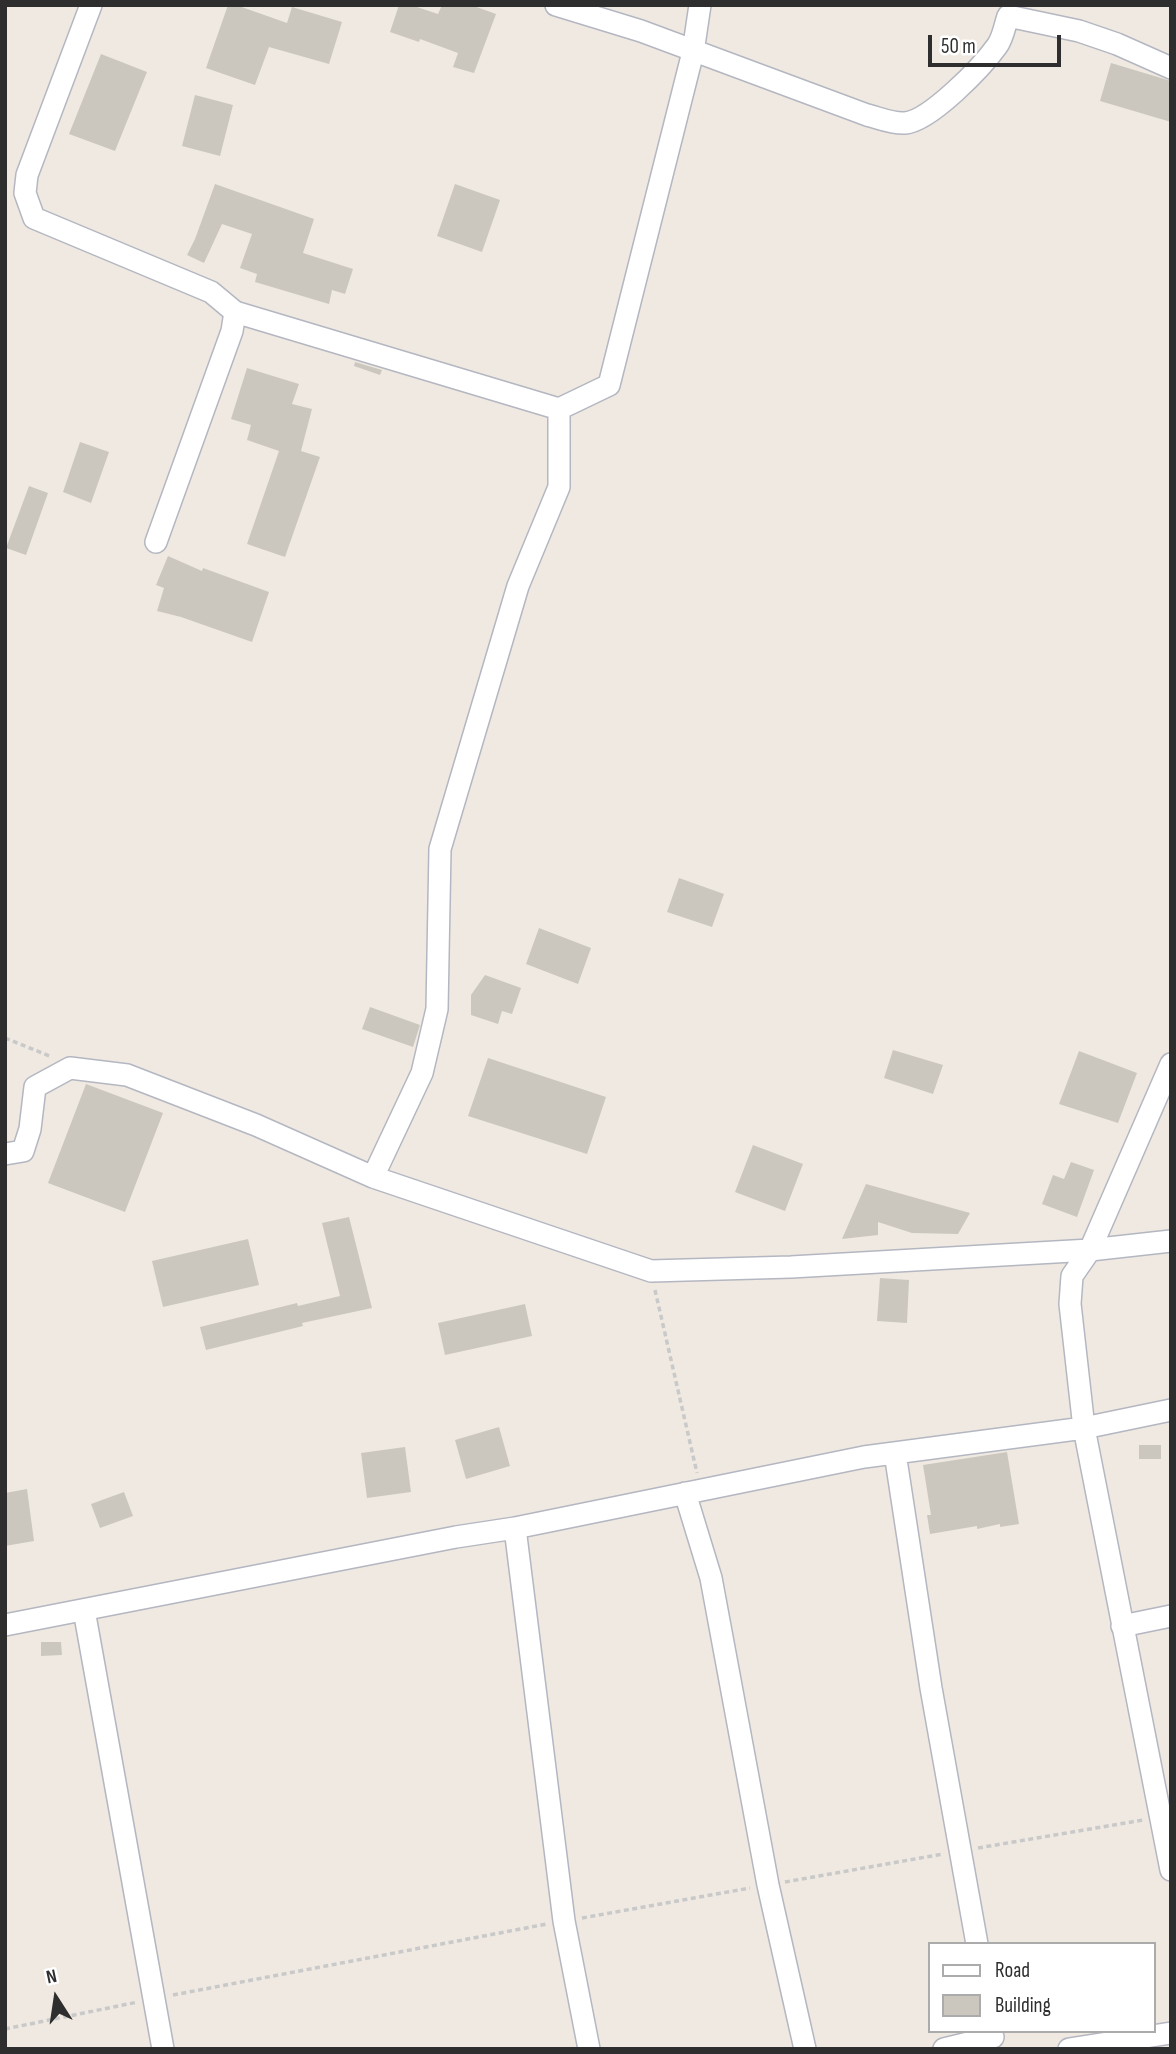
<!DOCTYPE html>
<style>
body{margin:0}
#map{position:relative;width:1176px;height:2054px;overflow:hidden;background:#efe9e1;font-family:"Sofia Sans Condensed",sans-serif}
canvas{display:block}
.frame{position:absolute;inset:0;border:7px solid #2e2e2e;pointer-events:none}
.legend{position:absolute;left:928px;top:1942px;width:228px;height:91px;box-sizing:border-box;background:#fff;border:2px solid #ababab;margin:0;padding:9px 12px;list-style:none;font-size:21px;color:#2e2e2e}
.legend li{display:flex;align-items:center;gap:14px;height:35px}
.legend b{width:35px;border:2px solid #ababab}
.north{position:absolute;left:21px;top:1963px;width:70px;height:70px;-webkit-text-stroke:5px #fff;paint-order:stroke;rotate:348deg;font-size:19px;font-weight:700;line-height:28px;text-align:center;color:#2e2e2e}
.north::after{content:'';display:block;margin:auto;width:24px;height:32px;background:#2e2e2e;clip-path:polygon(50% 0,100% 100%,50% 72%,0 100%)}
.scale{position:absolute;left:928px;top:35px;width:133px;height:32px;box-sizing:border-box;border:4px solid #2e2e2e;border-top:0;padding-left:9px;font-size:21px;line-height:24px;white-space:nowrap;color:#2e2e2e;-webkit-text-stroke:5px #fff;paint-order:stroke}
</style>
<div id="map">
<canvas width="1176" height="2054"></canvas>
<div class="frame"></div>
<ul class="legend">
<li><b style="height:9px;background:#fff"></b>Road</li>
<li><b style="height:19px;background:#cbc7bf"></b>Building</li>
</ul>
<div class="north">N</div>
<div class="scale">50 m</div>
</div>
<script>
const c = document.querySelector('canvas').getContext('2d');
c.lineJoin = 'round';
function fillPath(path, color) { c.fillStyle = color; c.fill(path, 'evenodd'); }
function strokePath(path, color, width, dash) { c.strokeStyle = color; c.lineWidth = width; c.lineCap = dash ? 'butt' : 'round'; c.setLineDash(dash || []); c.stroke(path); }
const building = new Path2D(`
 M228,5H236L287,23L292,7L342,22L329,64L269,47L255,85L206,68Z
 M399,5H411L438,14L442,5H471L496,14L474,73L453,67L458,53L420,39L419,42L390,32Z
 M101,54L147,72L115,151L69,134Z
 M1111,63L1171,81V122L1100,101Z
 M195,95L233,105L220,156L182,146Z
 M215,184L314,219L303,253L353,269L345,294L332,290L329,304L255,282L257,274L240,268L252,234L222,224L204,263L187,255L195,239Z
 M455,184L500,200L482,252L437,236Z
 M355,362L382,370L380,375L354,366Z
 M247,368L299,384L292,404L312,409L301,451L320,457L285,557L247,544L279,451L247,440L251,425L231,419Z
 M80,442L109,452L91,503L63,492Z
 M29,486L48,493L26,555L6,548Z
 M168,556L202,571L203,568L269,592L252,642L181,617L157,611L164,588L156,585Z
 M679,878L724,894L712,927L667,912Z
 M539,928L591,948L578,984L526,964Z
 M485,975L521,988L512,1014L502,1011L498,1024L471,1015V995Z
 M370,1007L420,1025L413,1047L362,1029Z
 M893,1050L943,1065L933,1094L884,1078Z
 M1079,1051L1137,1073L1118,1123L1059,1104Z
 M488,1058L606,1097L587,1154L468,1116Z
 M86,1084L163,1113L125,1212L48,1183Z
 M753,1145L803,1164L785,1211L735,1192Z
 M1071,1162L1094,1170L1077,1217L1042,1204L1053,1175L1064,1179Z
 M866,1184L970,1213L958,1234L912,1233L878,1222V1235L842,1239Z
 M349,1217L372,1308L302,1323L303,1326L206,1350L200,1327L297,1303L298,1306L340,1296L322,1223Z
 M248,1239L259,1285L163,1307L152,1261Z
 M880,1278L909,1280L907,1323L877,1321Z
 M525,1304L532,1336L445,1355L438,1323Z
 M499,1427L510,1466L466,1479L455,1440Z
 M1139,1445H1161V1459H1139Z
 M405,1447L411,1492L367,1498L361,1453Z
 M1007,1452L1019,1524L1000,1527V1524L977,1529V1526L930,1534L927,1515H931L923,1465Z
 M27,1489L34,1541L5,1546V1493Z
 M124,1492L133,1516L100,1528L91,1504Z
 M41,1642H61L62,1655L41,1656Z`);
const path = new Path2D(`
 M5,1038L52,1057
 M655,1290L697,1473
 M978,1848L1143,1820
 M785,1882L943,1854
 M582,1918L750,1888
 M173,1995L547,1924
 M5,2029L138,2002`);
const minor = new Path2D(`
 M91,5L27,175L25,193L34,218L211,292L235,312L559,409L609,385L693,52L700,5
 M556,5L641,31L867,115C879,118 893,124 905,123C930,121 982,67 997,46C1003,38 1005,25 1008,16L1079,31L1117,44L1171,68
 M156,542L232,331L235,312
 M1171,1064L1090,1250L1072,1276L1070,1304L1084,1428L1171,1870
 M5,1154L23,1151L30,1129L35,1087L70,1068L127,1075L256,1125L373,1177L651,1271L791,1267L1090,1250L1171,1241
 M373,1177L422,1073L437,1009L440,849L518,586L559,487V409
 M895,1453L931,1688L977,1944
 M685,1493L711,1578L768,1885L805,2049
 M515,1528L564,1921L589,2049
 M84,1610L163,2049
 M5,1625L456,1537L515,1528L864,1457L1084,1428L1171,1410
 M1122,1626L1171,1616
 M944,2049L993,2037
 M1069,2049L1171,2033`);
fillPath(building, '#cbc7bf');
strokePath(minor, '#b4b7c1', 24);
strokePath(path, '#c9c9c9', 3.5, [5, 3.5]);
strokePath(minor, '#fff', 21);
</script>
